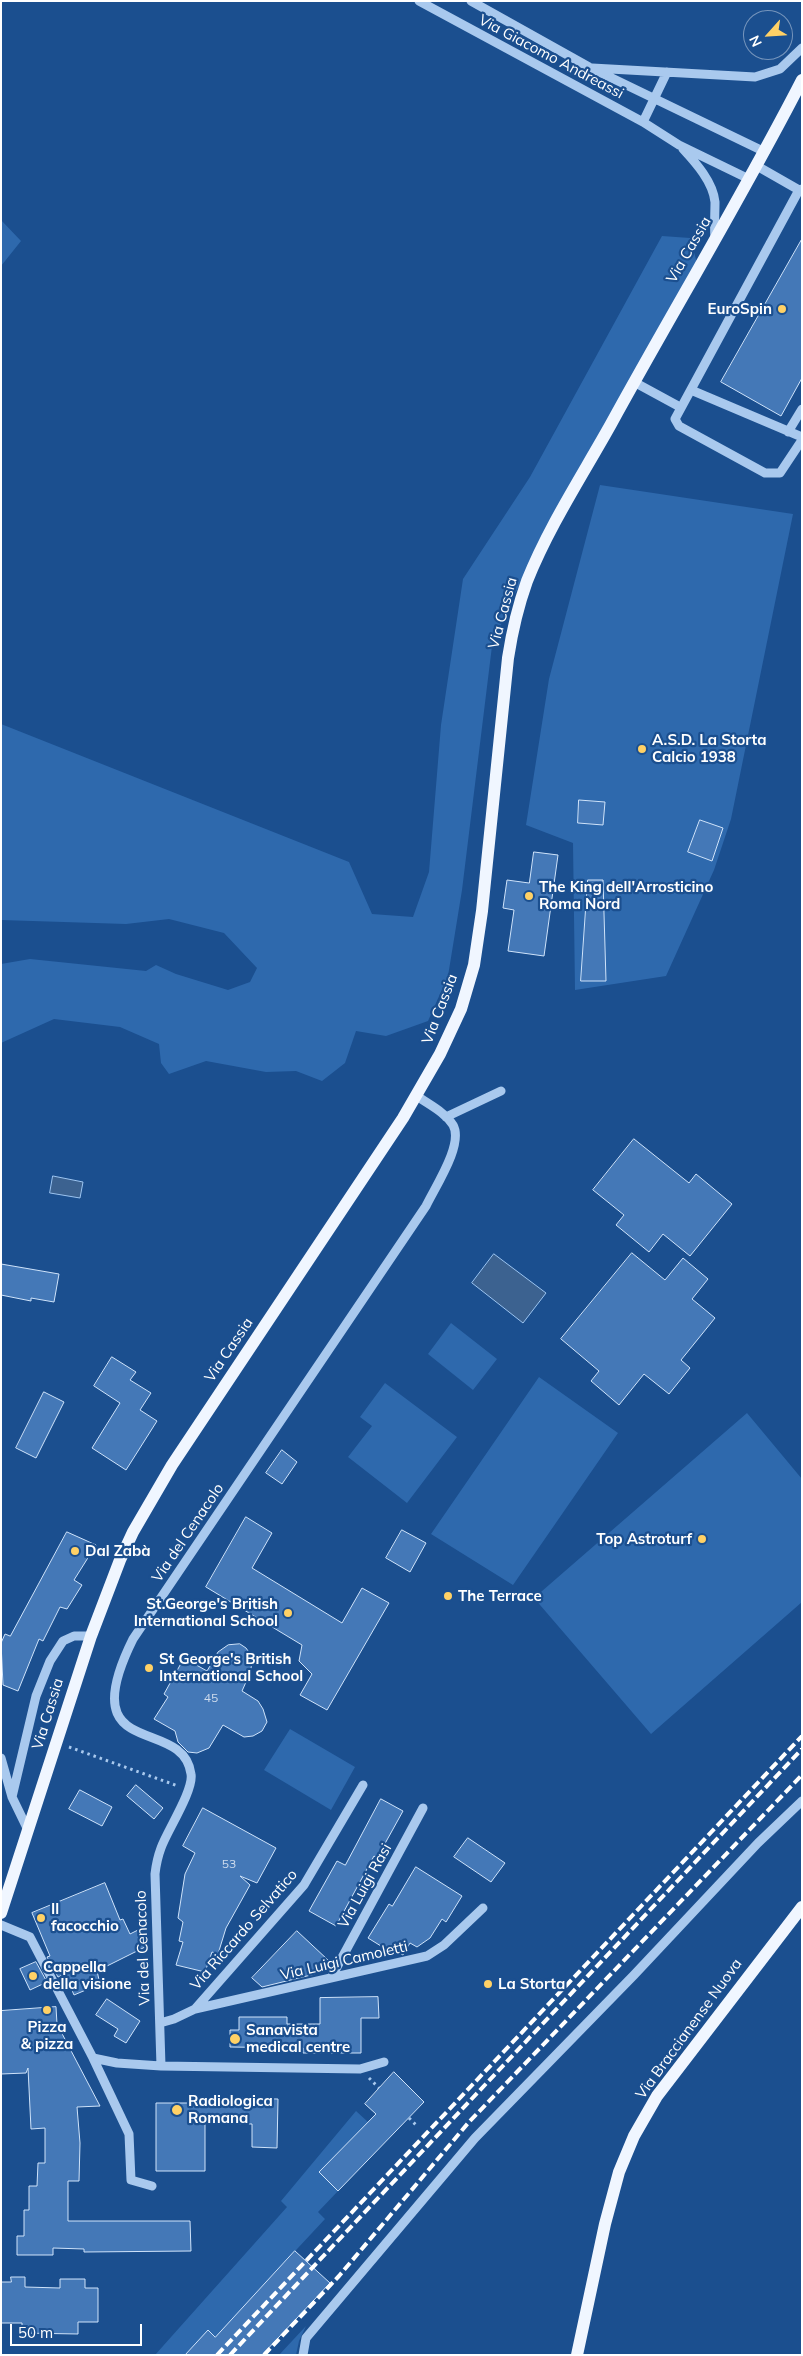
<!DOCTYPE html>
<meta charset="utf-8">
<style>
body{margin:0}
#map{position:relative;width:803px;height:2356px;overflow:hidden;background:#1b4f8f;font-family:Mulish,sans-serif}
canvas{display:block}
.frame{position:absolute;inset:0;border:2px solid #fff;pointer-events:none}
.north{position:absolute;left:743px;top:10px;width:50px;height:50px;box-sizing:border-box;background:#1b4f8f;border:1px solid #7695bc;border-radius:50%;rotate:244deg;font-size:14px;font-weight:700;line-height:20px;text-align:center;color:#fff}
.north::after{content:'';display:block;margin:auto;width:18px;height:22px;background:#ffd166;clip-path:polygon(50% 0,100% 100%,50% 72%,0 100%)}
.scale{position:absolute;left:10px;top:2324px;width:132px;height:22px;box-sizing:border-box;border:2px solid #fff;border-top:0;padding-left:6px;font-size:15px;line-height:18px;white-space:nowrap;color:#fff;-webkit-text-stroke:4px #1b4f8f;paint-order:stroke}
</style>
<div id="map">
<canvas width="803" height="2356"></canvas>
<div class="frame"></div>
<div class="north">N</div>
<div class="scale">50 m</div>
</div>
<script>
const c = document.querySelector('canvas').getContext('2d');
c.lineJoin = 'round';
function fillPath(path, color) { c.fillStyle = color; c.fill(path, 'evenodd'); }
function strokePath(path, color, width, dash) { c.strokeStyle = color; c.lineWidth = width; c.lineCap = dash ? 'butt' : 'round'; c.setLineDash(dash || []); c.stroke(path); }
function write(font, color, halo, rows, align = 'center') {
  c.font = font + ' Mulish,sans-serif'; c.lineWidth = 4.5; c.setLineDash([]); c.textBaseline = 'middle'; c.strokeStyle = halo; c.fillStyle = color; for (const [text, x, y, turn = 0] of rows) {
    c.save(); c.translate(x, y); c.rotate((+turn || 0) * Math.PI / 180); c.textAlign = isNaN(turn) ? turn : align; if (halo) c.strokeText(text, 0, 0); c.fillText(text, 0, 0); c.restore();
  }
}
const green = new Path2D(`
 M1,220L21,241L1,266Z
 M662,236L690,238L697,263L512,599L492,646L462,890L448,976L428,1021L386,1036L356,1031L345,1063L322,1081L296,1071L266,1072L206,1061L169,1074L161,1063L159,1044L120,1027L54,1019L1,1043V964L30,959L146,971L156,965L176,974L228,990L250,982L257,968L224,933L169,919L126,924L1,920V724L349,862L372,914L413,917L429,872L441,725L463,579L530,477Z
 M600,485L793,514L731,819L714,870L666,976L575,990L573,843L526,825L549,679Z
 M451,1323L497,1359L473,1390L428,1354Z
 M539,1377L618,1433L513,1585L431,1534Z
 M385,1383L457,1437L407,1503L348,1457L372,1426L360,1417Z
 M747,1413L802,1479V1602L651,1734L534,1598Z
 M290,1729L355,1767L331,1810L264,1770Z
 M356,2111L368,2122L319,2172L338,2191L318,2212L325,2219L215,2337L208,2331L185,2355H155L287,2207L281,2201Z
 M306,2326L299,2341L296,2355H279Z`);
const water = new Path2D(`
 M53,1176L83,1182L80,1198L50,1193Z
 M494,1254L546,1293L523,1323L472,1283Z`);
const building = new Path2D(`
 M802,239V378L781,416L721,382Z
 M579,800L605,802L603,825L578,823Z
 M700,820L723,828L712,861L688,852Z
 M534,852L558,855L544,956L508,951L514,910L503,908L507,880L529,883Z
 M588,880H603L606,981H581Z
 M634,1139L689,1183L696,1174L732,1204L690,1256L663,1234L649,1252L616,1225L624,1215L593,1190Z
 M632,1253L665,1280L683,1258L708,1279L692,1299L715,1318L681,1360L690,1368L669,1394L644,1374L619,1405L591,1381L599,1371L561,1339Z
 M1,1264L59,1274L54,1302L31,1298V1301L1,1295Z
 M112,1357L136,1372L130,1380L151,1393L140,1410L157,1421L126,1470L92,1448L120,1403L94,1386Z
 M44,1392L64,1402L36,1458L16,1448Z
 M282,1450L297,1462L282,1484L266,1473Z
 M246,1517L272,1533L252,1568L342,1623L362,1588L389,1603L327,1710L300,1695L312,1674L299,1661L302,1645L206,1587Z
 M402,1530L426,1543L410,1572L386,1558Z
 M67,1532L96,1545L74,1580L82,1585L67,1609L60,1607L43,1641L39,1639L18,1691L3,1685L1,1643L5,1634L10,1636Z
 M240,1644L246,1648L253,1658L250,1673L242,1691L258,1701L263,1709L267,1722L262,1731L253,1736L244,1737L223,1725L209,1748L197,1753L188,1752L178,1742L175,1731L154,1719L168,1697L164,1694L184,1658L207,1671L218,1652L228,1645Z
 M136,1785L163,1808L154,1819L127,1796Z
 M80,1790L112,1807L102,1826L69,1809Z
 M381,1799L403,1811L377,1858L374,1856L336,1926L309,1911L337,1861L345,1865Z
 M203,1808L276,1848L257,1883L240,1876L250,1885L226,1928L218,1954L212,1952L205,1972L176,1965L183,1942L179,1941L183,1922L178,1918L185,1874L195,1853L183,1846Z
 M468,1838L505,1863L491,1882L454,1857Z
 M416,1867L462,1896L446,1922L442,1919L430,1938L417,1947L410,1943L403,1955L391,1948L389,1951L368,1938L389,1904L392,1906Z
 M105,1883L120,1920L123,1919L130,1934L140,1929L147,1946L97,1971L100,1984L74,1995L65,1974L58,1977L47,1957L50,1956L32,1913Z
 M297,1931L328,1960L315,1974L262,1987L252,1978Z
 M36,1962L47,1982L30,1990L20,1969Z
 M378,1997L379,2018H361V2053H303V2048L230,2047V2030H239V2017H287V2024H320V1998Z
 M107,1999L140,2021L126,2043L114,2036L118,2029L96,2015Z
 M56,2007L57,2024L100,2106L77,2107L80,2143L79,2181H68V2221H190L191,2251L84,2252V2249L53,2248V2255H17V2236H24V2210H29V2186H37L38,2163H45V2128L31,2129L28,2068L26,2073L1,2074V2011Z
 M394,2072L424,2102L338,2191L319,2172L376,2114L365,2104Z
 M230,2098L278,2099L277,2148L252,2147V2124L205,2123V2171H156V2103H230Z
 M295,2251L330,2283L262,2355H185L208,2330L215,2337Z
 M11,2277H25V2287L60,2288V2279H85V2288H98V2322H78V2334L22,2333V2323H1V2282H11Z`);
const path = new Path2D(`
 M69,1747L178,1786
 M369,2078L379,2088
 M409,2118L416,2125`);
const minor = new Path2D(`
 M419,1L643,122L679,145L749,179
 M471,1L589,67L765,152
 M592,68L755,77L780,69L802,48
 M643,122L667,72
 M683,149C696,163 713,182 715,202C715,214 714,226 715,238
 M757,166L799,190
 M802,189L799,190L675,419L679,426L765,473H780L802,440
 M634,382L680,407
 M691,390L802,437
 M788,432L802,409
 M446,1117L501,1091
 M1,1758L12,1797L28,1830
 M12,1797L36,1696L50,1661L63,1641L74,1636H91
 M1,1925L30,1937L93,2058L117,2063L161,2066L360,2069L384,2062
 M331,1978L423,1808
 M195,2009L427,1956L444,1945L483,1908
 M160,2023L174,2019L195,2009L304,1885L363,1785
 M93,2058L129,2134L131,2180L152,2186
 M161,2066L155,1874C156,1865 158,1856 161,1848C167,1831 194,1790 191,1774C183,1714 71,1764 133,1639L426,1206C435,1187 464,1144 453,1125C445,1112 428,1104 417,1096
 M303,2355L306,2338L475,2138L634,1975L758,1843L802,1801`);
const major = new Path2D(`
 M1,1913L91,1636L120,1560L133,1532L172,1465L403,1118L440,1054L461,1009L474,965L482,911L508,658C512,632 518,606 527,581C549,526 582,476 611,424C674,309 742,197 802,80
 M577,2355L605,2224L619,2172L634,2136L657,2096L802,1907`);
const rail = new Path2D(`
 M217,2355L802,1736
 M230,2355L802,1749
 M264,2355L339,2276L469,2122L802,1775`);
const markers = [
 [782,309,5,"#ffd166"],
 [642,749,5,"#ffd166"],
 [529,896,5,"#ffd166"],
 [702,1539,5,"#ffd166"],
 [75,1551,5,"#ffd166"],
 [448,1596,5,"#ffd166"],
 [288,1613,5,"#ffd166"],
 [149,1668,5,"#ffd166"],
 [41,1918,5,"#ffd166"],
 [33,1976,5,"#ffd166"],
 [488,1984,5,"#ffd166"],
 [47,2010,5,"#ffd166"],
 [235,2039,6,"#ffd166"],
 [177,2110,6,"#ffd166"]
];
const numberNames = [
 ["45",211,1698],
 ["53",229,1864]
];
const streetNames = [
 ["Via Giacomo Andreassi",551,57,28],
 ["Via Cassia",689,250,-60],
 ["Via Cassia",503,613,-75],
 ["Via Cassia",440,1009,-69],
 ["Via Cassia",229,1350,-56],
 ["Via del Cenacolo",188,1533,-56],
 ["Via Cassia",48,1714,-73],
 ["Via Luigi Rasi",365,1886,-61],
 ["Via Riccardo Selvatico",244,1930,-49],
 ["Via del Cenacolo",143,1948,-92],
 ["Via Luigi Camoletti",344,1961,-13],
 ["Via Braccianense Nuova",689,2029,-54]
];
const poiNames = [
 ["EuroSpin",772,309,"right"],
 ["A.S.D. La Storta",652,740],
 ["Calcio 1938",652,757],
 ["The King dell'Arrosticino",539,887],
 ["Roma Nord",539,904],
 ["Top Astroturf",692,1539,"right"],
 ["Dal Zabà",85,1551],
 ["The Terrace",458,1596],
 ["St.George's British",278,1604,"right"],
 ["International School",278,1621,"right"],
 ["St George's British",159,1659],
 ["International School",159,1676],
 ["Il",51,1909],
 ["facocchio",51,1926],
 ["Cappella",43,1967],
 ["della visione",43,1984],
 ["La Storta",498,1984],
 ["Pizza",47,2027,"center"],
 ["& pizza",47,2044,"center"],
 ["Sanavista",246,2030],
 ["medical centre",246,2047],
 ["Radiologica",188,2101],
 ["Romana",188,2118]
];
fillPath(green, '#2e69ad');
fillPath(water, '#3c6290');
strokePath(water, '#9cc4f0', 1);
fillPath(building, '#4478b7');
strokePath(building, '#cfe3fa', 1);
strokePath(path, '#a9c9ee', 3, [2.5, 4]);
strokePath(minor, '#a9c9ee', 9);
strokePath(major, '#f0f6ff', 12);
strokePath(rail, '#fff', 4, [9, 4]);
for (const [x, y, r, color] of markers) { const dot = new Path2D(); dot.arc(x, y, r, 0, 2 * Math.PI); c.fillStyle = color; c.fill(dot); strokePath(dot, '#1b4f8f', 2); }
write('12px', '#d0dded', null, numberNames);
write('15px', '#fff', '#1b4f8f', streetNames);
write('bold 15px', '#fff', '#1b4f8f', poiNames, 'left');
</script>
